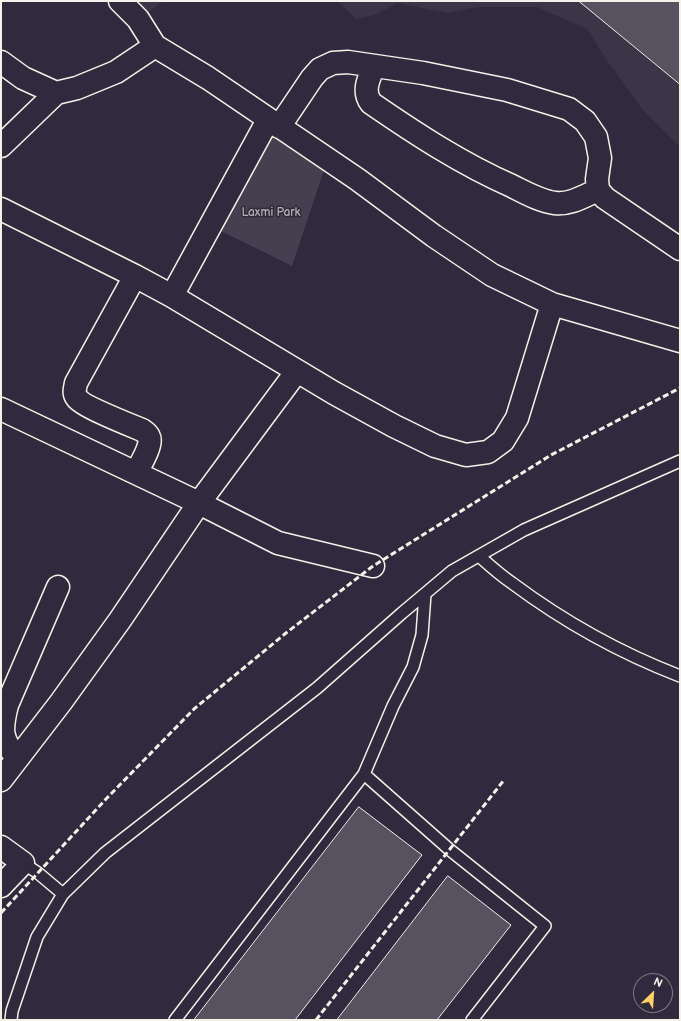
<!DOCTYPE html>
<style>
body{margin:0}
#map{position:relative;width:681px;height:1021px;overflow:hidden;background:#2f2a3d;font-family:"Balsamiq Sans",sans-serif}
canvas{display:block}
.frame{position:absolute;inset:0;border:2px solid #f4f1e8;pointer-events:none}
.north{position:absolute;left:633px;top:973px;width:40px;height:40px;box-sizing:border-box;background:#2f2a3d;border:1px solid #7e7a81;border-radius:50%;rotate:25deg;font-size:11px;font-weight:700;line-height:16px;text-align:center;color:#f4f1e8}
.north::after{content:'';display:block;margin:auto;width:14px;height:18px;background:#ffd166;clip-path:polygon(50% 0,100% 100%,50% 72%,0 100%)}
</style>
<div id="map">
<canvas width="681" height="1021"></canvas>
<div class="frame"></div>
<div class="north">N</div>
</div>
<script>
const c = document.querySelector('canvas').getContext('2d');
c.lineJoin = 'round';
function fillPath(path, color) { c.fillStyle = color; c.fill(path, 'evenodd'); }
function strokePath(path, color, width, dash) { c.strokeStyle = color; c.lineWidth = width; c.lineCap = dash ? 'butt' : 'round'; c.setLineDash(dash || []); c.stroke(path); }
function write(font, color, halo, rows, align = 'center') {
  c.font = font + ' "Balsamiq Sans",sans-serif'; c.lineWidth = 3; c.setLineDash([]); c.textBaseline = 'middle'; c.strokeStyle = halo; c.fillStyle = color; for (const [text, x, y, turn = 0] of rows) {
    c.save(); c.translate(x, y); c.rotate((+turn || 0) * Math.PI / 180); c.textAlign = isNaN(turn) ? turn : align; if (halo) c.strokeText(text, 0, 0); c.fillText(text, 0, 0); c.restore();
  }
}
const built = new Path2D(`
 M120,1H164L138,19Z
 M337,1H680V147L643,110L606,59L587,29L537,7H479L447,13L397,3L377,14L356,19Z`);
const green = new Path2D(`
 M274,131L326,164L292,266L221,231Z`);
const building = new Path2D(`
 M579,1H680V84Z
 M359,807L422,855L295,1020H194Z
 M448,876L511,925L437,1020H337Z`);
const lane = new Path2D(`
 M479,556C489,565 500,575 512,583C563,621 620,653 680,676
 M364,774L450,850L545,926L472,1020
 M23,863L38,873L63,894
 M11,1020L12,1011L37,937L63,894L105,853L317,688L402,613L452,571L524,530L680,461
 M175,1020L364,774L393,706L413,667L422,635L425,594`);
const street = new Path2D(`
 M120,1L138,19L155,46L208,78L357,179L434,236L492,275L552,304L680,341
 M1,62L23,78L56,93L77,88L116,72L155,46
 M374,66C369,78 362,91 371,103C416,134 462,164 512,186C526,193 540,201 555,203C570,205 584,196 598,190
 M279,127L312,78L320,69L333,63L348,62L423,73L507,90L569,109L585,121L596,137L600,158L597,179L598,190L605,198L680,249
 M1,146L56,93
 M1,209L135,276L172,296L334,393L394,426L435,446L466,455L488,452L503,441L517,418L552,304
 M135,276L76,383C75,389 73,393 77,398C82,406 130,425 142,430C145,432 148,434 149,437C153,444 140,465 136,473
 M172,296L268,120
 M1,409L199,503L278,543L373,566
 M18,758C0,740 1,729 7,705L58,587
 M1,780L61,702L120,620L199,503L297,371
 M1,847L23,863L1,886`);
const rail = new Path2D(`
 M1,913L106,799L194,709L286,633L373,566L551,455L680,388
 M316,1020L504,780`);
const parkNames = [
 ["Laxmi Park",271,213]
];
fillPath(built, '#3b3647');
fillPath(green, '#454050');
fillPath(building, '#56525f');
strokePath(building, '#f4f1e8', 1);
strokePath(lane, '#f4f1e8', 14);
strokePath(street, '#f4f1e8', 25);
strokePath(lane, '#2f2a3d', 11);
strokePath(street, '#2f2a3d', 22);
strokePath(rail, '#f4f1e8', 3, [6, 3]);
write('12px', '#b7b3b3', '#2f2a3d', parkNames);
</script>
